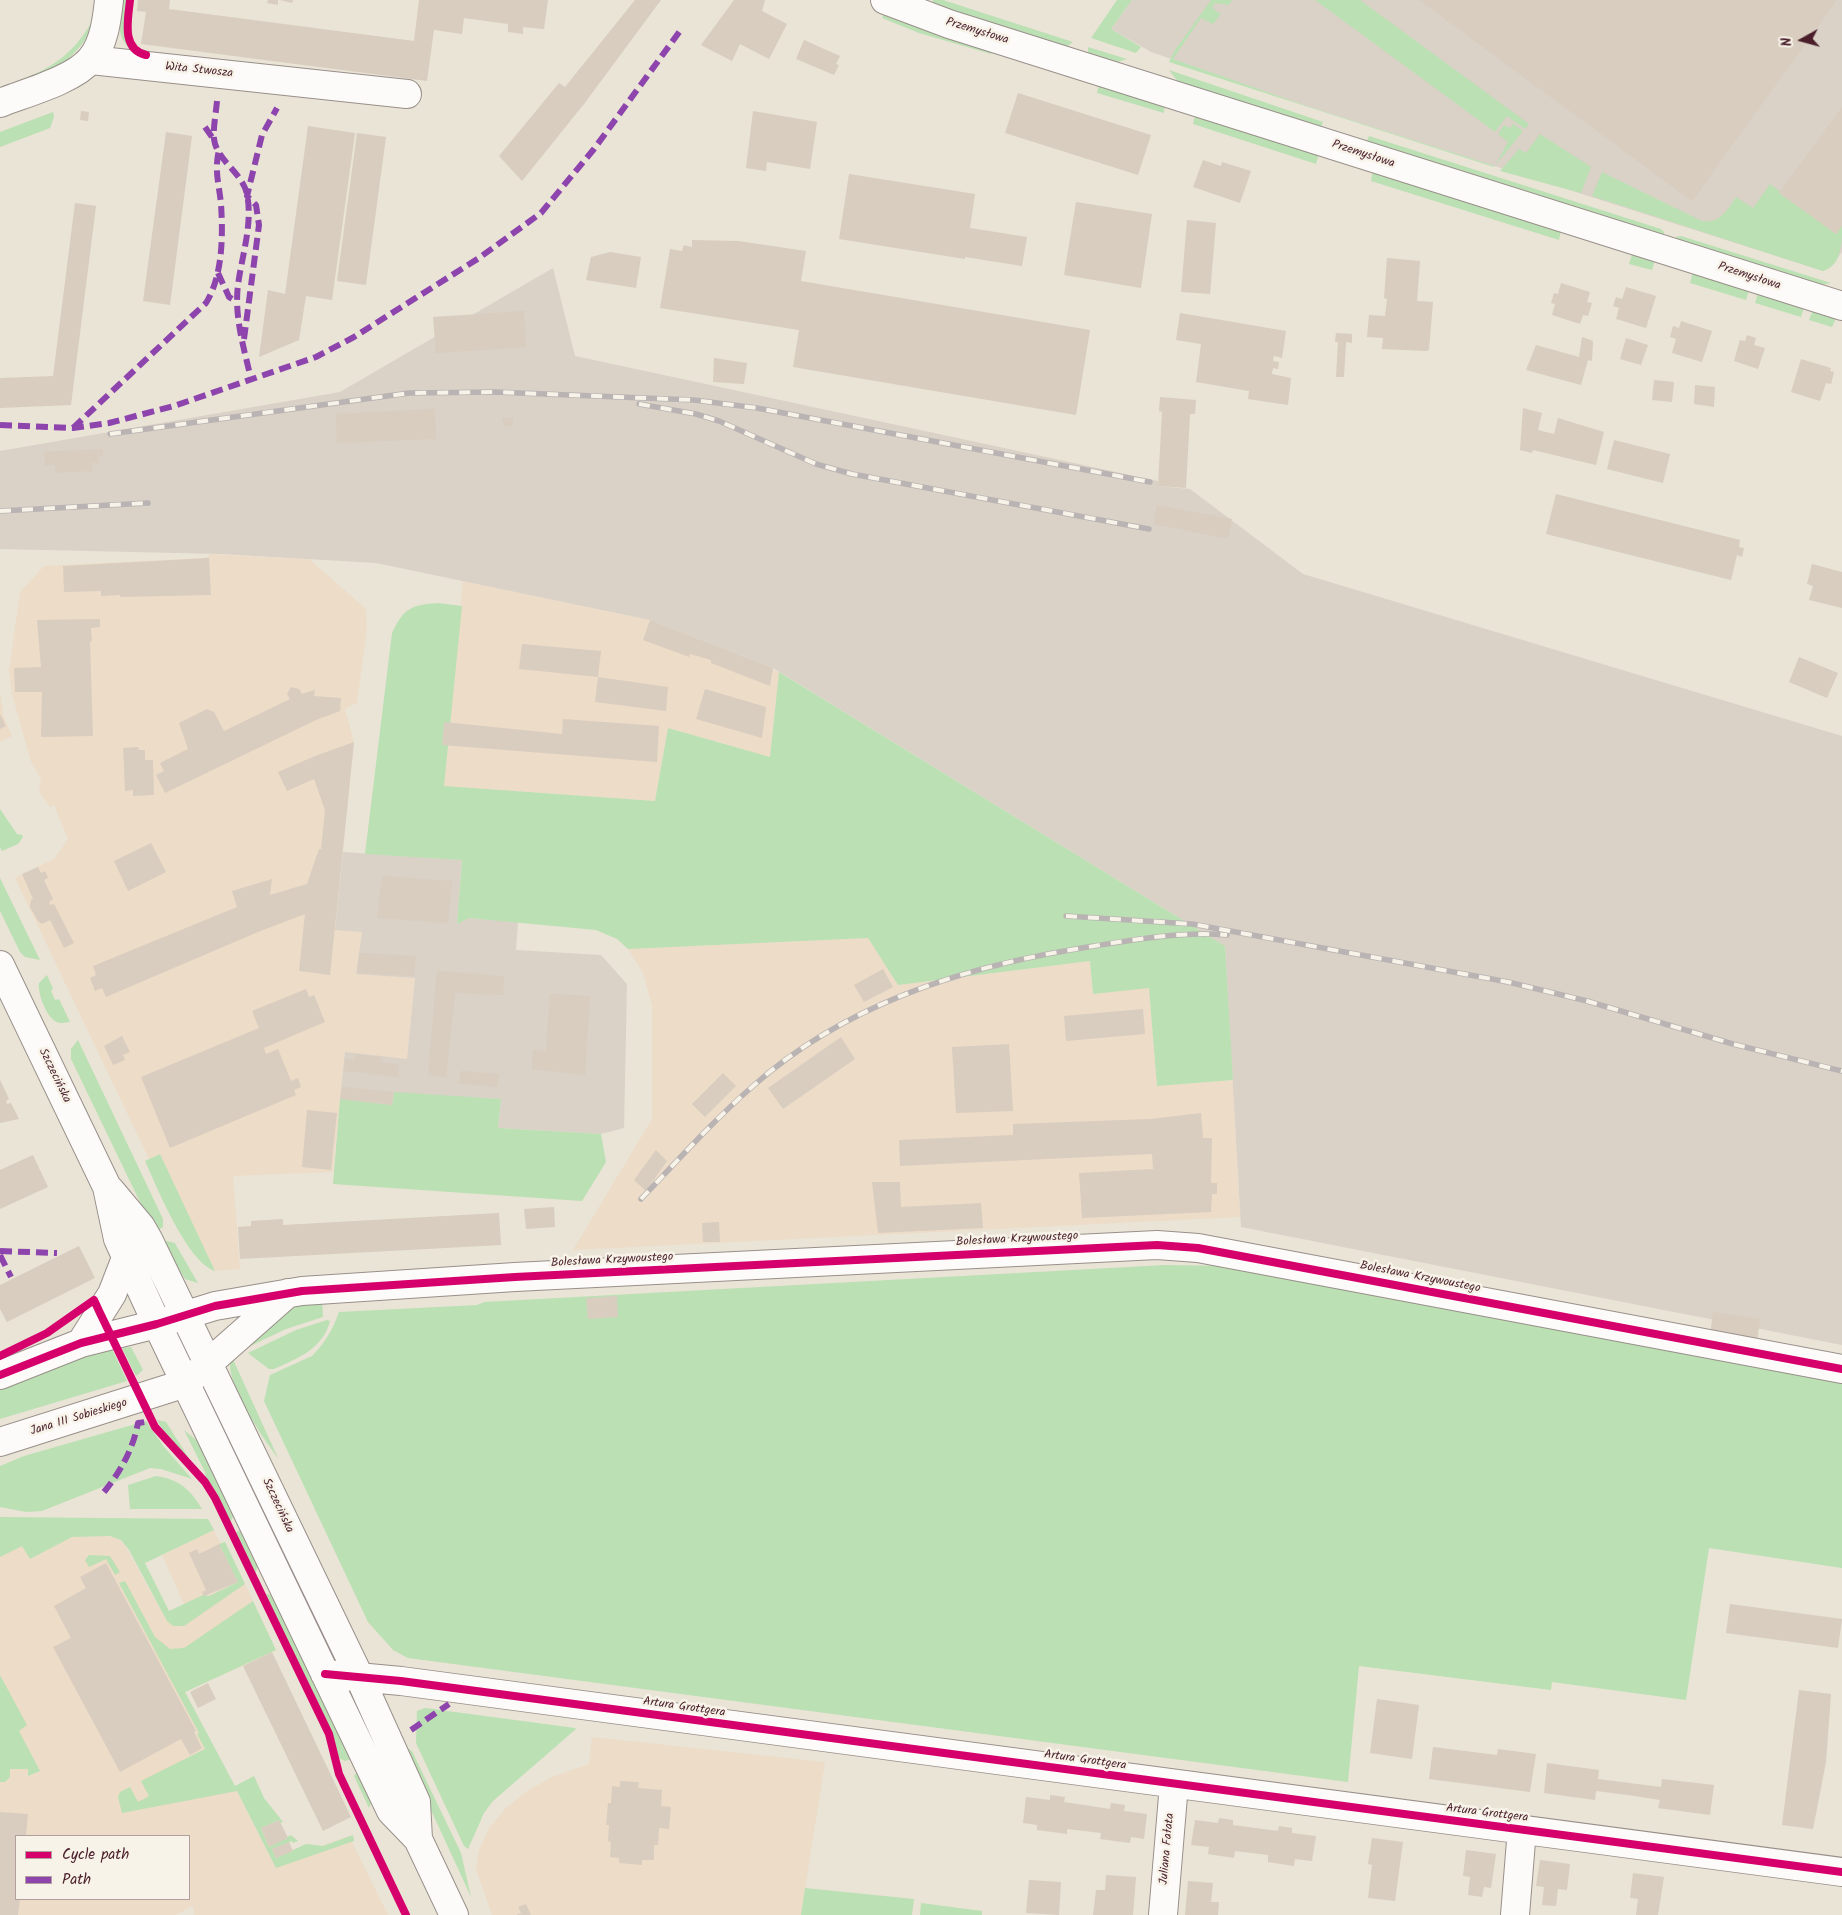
<!DOCTYPE html>
<meta charset="utf-8">
<style>
body{margin:0}
#map{position:relative;width:1842px;height:1915px;overflow:hidden;background:#e9e4d6;font-family:Kalam,sans-serif}
canvas{display:block}
.legend{position:absolute;left:15px;top:1835px;width:175px;height:65px;box-sizing:border-box;background:#f7f3e8;border:1px solid #b29e9c;margin:0;padding:6px 9px;list-style:none;font-size:15px;color:#4a1f2b}
.legend li{display:flex;align-items:center;gap:10px;height:25px}
.legend b{width:25px;border:1px solid #b29e9c}
.north{position:absolute;left:1777px;top:15px;width:50px;height:50px;-webkit-text-stroke:4px #f7f3e8;paint-order:stroke;rotate:263deg;font-size:14px;font-weight:700;line-height:20px;text-align:center;color:#4a1f2b}
.north::after{content:'';display:block;margin:auto;width:18px;height:22px;background:#4a1f2b;clip-path:polygon(50% 0,100% 100%,50% 72%,0 100%)}
</style>
<div id="map">
<canvas width="1842" height="1915"></canvas>
<ul class="legend">
<li><b style="height:6px;background:#d6006c"></b>Cycle path</li>
<li><b style="height:6px;background:#8e44ad"></b>Path</li>
</ul>
<div class="north">N</div>
</div>
<script>
const c = document.querySelector('canvas').getContext('2d');
c.lineJoin = 'round';
function fillPath(path, color) { c.fillStyle = color; c.fill(path, 'evenodd'); }
function strokePath(path, color, width, dash) { c.strokeStyle = color; c.lineWidth = width; c.lineCap = dash ? 'butt' : 'round'; c.setLineDash(dash || []); c.stroke(path); }
function write(font, color, halo, rows, align = 'center') {
  c.font = font + ' Kalam,sans-serif'; c.lineWidth = 5; c.setLineDash([]); c.textBaseline = 'middle'; c.strokeStyle = halo; c.fillStyle = color; for (const [text, x, y, turn = 0] of rows) {
    c.save(); c.translate(x, y); c.rotate((+turn || 0) * Math.PI / 180); c.textAlign = isNaN(turn) ? turn : align; if (halo) c.strokeText(text, 0, 0); c.fillText(text, 0, 0); c.restore();
  }
}
const built = new Path2D(`
 M211,554L309,559L366,609L367,628L357,703L345,709L354,742L335,929L362,932L356,973L415,978L407,1060L345,1052L333,1172L233,1176L240,1269L215,1271L160,1154L149,1159L15,878L54,859L68,839L54,805L50,807L39,792L41,779L31,762L12,694L9,670L20,592L44,566L205,558Z
 M463,581L650,620L779,672L770,757L668,728L655,801L444,786Z
 M0,693L4,717L12,736L0,742Z
 M868,938L898,985L1090,961L1093,994L1149,987L1157,1086L1233,1080L1240,1217L573,1250L652,1119V1006L643,973L628,949Z
 M214,1530L238,1582L209,1596L203,1595L184,1604L162,1555Z
 M106,1536L117,1538L124,1544L167,1621L181,1627L245,1584L276,1650L185,1692L274,1863L349,1836L388,1915H194L193,1906L175,1915H0V1782H5L9,1778V1769H28V1776L40,1771L18,1730L26,1726L0,1676V1557L22,1545L30,1559L72,1537ZM16,1836H189V1899H16Z
 M592,1737L825,1762L801,1915H531L525,1904L518,1907L521,1913L516,1915H492L476,1869L479,1850L489,1828L506,1808L527,1791L552,1777L589,1764Z`);
const industrial = new Path2D(`
 M1132,0H1842V252L1831,266L1823,271L1310,107L1151,52L1111,29Z
 M553,268L575,356L1158,481V486L1190,489L1303,574L1842,736V1345L1241,1227L1225,946L773,668L650,620L376,563L222,554L0,549V451L340,392Z
 M343,852L462,860L457,924L469,918L518,922L516,950L601,955L627,984L624,1128L601,1134L498,1128L501,1099L393,1093L392,1105L340,1099L345,1052L407,1059L415,978L356,974L362,932L335,930Z`);
const green = new Path2D(`
 M122,0H128L126,35L128,45L136,54C115,39 119,23 122,0Z
 M933,0H943L1073,42L1065,48L933,6Z
 M1117,0H1132L1111,29L1141,47L1136,53L1091,38Z
 M1211,0H1232L1229,5L1215,3L1212,8L1221,14L1213,24L1201,18L1173,59L1310,107L1495,166L1508,142L1498,134L1504,125L1510,128L1513,124L1523,131L1494,167L1169,62L1175,50Z
 M1315,0H1360L1529,124L1525,129L1507,116L1495,132Z
 M884,13L993,50L991,54L919,33L882,18Z
 M93,19C96,33 67,63 54,70C44,75 31,78 20,82V80C54,68 77,50 93,19Z
 M1088,47L1127,59L1114,63L1088,54Z
 M1169,70L1323,122L1320,130L1179,83Z
 M1099,84L1165,103L1164,113L1097,93Z
 M53,112L54,117L50,128L0,147V132Z
 M1195,115L1319,153L1316,164L1193,124Z
 M1540,134L1591,167L1581,193L1500,171L1519,149L1526,153Z
 M1369,136L1661,229L1664,232L1663,238L1366,144Z
 M1373,170L1561,230L1559,240L1371,181Z
 M1602,172L1702,221C1720,224 1727,210 1736,197L1753,208L1770,184L1836,234L1842,226C1842,242 1842,266 1823,271L1592,196Z
 M1681,236L1831,283L1821,285L1675,242L1676,237Z
 M1632,254L1655,260L1652,270L1629,264Z
 M1693,272L1749,290L1746,300L1690,283Z
 M1758,293L1804,307L1801,317L1755,303Z
 M1813,310L1836,318L1832,327L1809,320Z
 M438,603L462,606L444,786L655,801L668,728L770,757L779,672L1225,946L1233,1080L1157,1086L1149,988L1093,994L1090,961L898,985L868,938L628,949L617,939L596,930L469,918L457,924L462,860L365,854L392,633C404,608 411,605 438,603Z
 M0,809L17,834L22,835L23,837L18,844L2,851L0,847Z
 M0,878L40,960L25,957L20,952L0,911Z
 M47,975L53,989L51,991L55,1000L59,999L70,1022C66,1022 61,1024 57,1022C47,1019 37,992 39,983Z
 M78,1040L163,1219V1227L156,1231L138,1198L71,1059V1049Z
 M394,1092L501,1099L498,1128L601,1134L606,1162L582,1201L333,1184L340,1099L392,1105Z
 M160,1154L215,1271C187,1262 157,1187 145,1161Z
 M167,1241L175,1243L177,1247L198,1283L185,1279L163,1243Z
 M1165,1265L1234,1266L1842,1378V1568L1709,1548L1686,1700L1552,1682L1551,1690L1359,1666L1348,1782L408,1658L393,1650L368,1622L264,1401L270,1375L312,1356C325,1343 333,1329 339,1312L477,1305L484,1302Z
 M322,1298L323,1317L286,1329L242,1350L239,1346L299,1304Z
 M327,1320L330,1321C323,1349 298,1358 274,1369H269L248,1353L296,1330Z
 M131,1347L143,1370L136,1376L122,1348Z
 M112,1349L127,1381L0,1419V1390L64,1363Z
 M231,1355L278,1458C262,1436 223,1382 231,1355Z
 M157,1420L166,1422L190,1460L167,1438Z
 M146,1421L164,1447L192,1479L161,1469L150,1468L42,1511L26,1512L0,1507V1466L24,1456Z
 M184,1430L201,1444L235,1514L230,1522L213,1488L206,1480L205,1472Z
 M156,1476C179,1479 191,1490 202,1509H130L128,1485Z
 M0,1517L208,1519L214,1530L145,1563L169,1611L203,1595L209,1596L238,1582L219,1544L225,1542L245,1584L184,1626H173L167,1621L129,1550L121,1540L110,1536L72,1537L30,1559L22,1546L0,1557Z
 M240,1530L259,1562L255,1574L235,1533Z
 M89,1555L110,1556L120,1572L115,1575L106,1559L89,1567L85,1560Z
 M125,1581L155,1637L170,1649L184,1648L253,1601L276,1650L185,1692L235,1786L254,1776L264,1798L283,1822L280,1823L279,1820L261,1828L269,1847L291,1835L298,1841L293,1843L292,1841L272,1849L276,1858L306,1844L323,1846L353,1835L354,1841L276,1868L237,1791L122,1813L118,1797L120,1792L130,1787L138,1802L149,1796L141,1781L205,1749L197,1734L199,1733L119,1583Z
 M269,1594L274,1596L354,1758L345,1761L339,1758L329,1730L264,1595Z
 M0,1675L27,1725L19,1731L40,1771L28,1776V1769H10V1777L5,1782H0Z
 M425,1708L575,1728L576,1729L493,1801L484,1813L468,1849L464,1846L416,1743L417,1711Z
 M406,1747L412,1751L461,1853L471,1897L403,1749Z
 M359,1769L372,1801L369,1808L354,1776Z
 M805,1888L914,1899L912,1915H801Z
 M921,1903L982,1911V1915H920Z`);
const building = new Path2D(`
 M138,0H170L169,9L414,41L419,0H548L544,29L523,27V34L508,32V24L464,18L462,34L434,30L427,81L141,44L146,12L137,11Z
 M268,0H278V5L267,3Z
 M280,0H293L292,3Z
 M635,0H661L584,104L522,181L499,156L559,83L565,87Z
 M734,0H765L762,11L787,24L769,59L740,44L732,61L701,45Z
 M1419,0H1837L1692,201Z
 M804,40L840,56L836,64L839,65L834,75L796,59Z
 M1018,93L1151,135L1138,175L1005,133Z
 M1842,107V226L1836,234L1779,193Z
 M81,111L89,112L88,121L80,120Z
 M753,111L817,122L810,169L767,162L766,171L746,168Z
 M308,126L355,133L332,300L306,296L299,340L259,357L268,290L285,294Z
 M166,132L192,136L170,305L143,301Z
 M357,133L386,137L366,285L337,281Z
 M1203,160L1221,166L1222,162L1251,171L1240,203L1193,187Z
 M849,174L975,194L970,228L1027,237L1022,266L965,257V259L839,239Z
 M1076,202L1152,214L1141,288L1064,275Z
 M75,203L96,206L71,405L0,408V378L53,376Z
 M1187,220L1216,223L1210,294L1181,292Z
 M692,240L738,241L806,251L801,281L1090,330L1076,415L793,367L799,330L660,308L670,249L682,251L684,245L692,247Z
 M610,252L641,257L636,288L586,280L591,257Z
 M1387,258L1420,261L1417,301L1433,302L1429,350L1426,351L1382,349L1383,338L1367,337L1369,315L1385,316L1387,299L1384,298Z
 M1561,283L1590,292L1587,302L1592,303L1588,316L1583,315L1580,324L1552,315L1555,304L1551,303L1554,293L1558,294Z
 M1626,287L1656,296L1646,328L1616,319L1619,308L1613,306L1616,297L1622,299Z
 M524,311L526,347L436,353L433,317Z
 M1180,313L1286,331L1282,358L1274,356L1273,361L1279,362L1278,369L1273,368L1272,374L1291,378L1288,405L1248,399L1249,391L1196,382L1201,344L1176,340Z
 M1681,321L1712,331L1702,362L1672,353L1676,339L1670,337L1673,326L1679,328Z
 M1336,333L1352,334V343L1346,342L1344,377H1336L1338,342H1335Z
 M1747,335L1756,338L1754,345L1765,348L1758,369L1734,361L1740,340L1745,341Z
 M1582,337L1593,341L1592,361L1588,360L1581,385L1526,370L1536,345L1579,357Z
 M1626,338L1648,345L1641,365L1620,359Z
 M714,358L747,363L744,384L713,382Z
 M1801,359L1831,368L1830,371L1834,372L1831,384L1826,383L1820,401L1791,392Z
 M1654,380L1674,382L1672,402L1652,400Z
 M1695,385L1715,387L1714,407L1694,404Z
 M1160,397L1196,400L1195,414H1190L1186,488L1158,486L1162,412L1159,411Z
 M1523,408L1542,413L1538,430L1554,434L1558,418L1604,432L1596,465L1533,450L1532,453L1520,450Z
 M435,409L436,439L337,443L336,414Z
 M502,418H513V426H503Z
 M1614,440L1670,454L1663,483L1607,469Z
 M103,449V456H99V463H92V471L55,473V465L45,466L44,452Z
 M1556,494L1740,540L1739,547L1744,548L1742,557L1737,555L1731,580L1546,534Z
 M1157,505L1232,519L1228,539L1154,524Z
 M209,558L211,595L120,597V595L101,596V591L64,592L63,566Z
 M1812,564L1842,572V608L1809,600L1813,586L1807,584Z
 M100,619V627L91,628L92,641L90,642L93,736L41,737L42,692H15L14,668L41,667L37,620Z
 M650,620L773,668L770,686L711,663V660L690,654L689,657L643,640Z
 M522,644L601,651L598,677L519,669Z
 M1799,657L1838,673L1827,698L1789,682Z
 M598,677L668,687L666,711L595,702Z
 M291,687L299,689L302,694L315,690L314,696L341,698L340,711L316,720L165,793L156,775L164,771L160,763L188,749L179,723L207,709L214,712L224,731L290,699L287,694Z
 M705,689L766,707L762,738L696,719Z
 M0,714L6,726L0,729Z
 M563,719L659,726L657,762L442,745L444,722L562,734Z
 M354,742L330,975L299,971L305,914L258,932L106,997L102,988L95,991L90,978L96,975L93,966L237,907L232,891L272,879L270,895L307,884L319,849H321L325,810L314,779L287,791L278,772L315,756Z
 M138,747L139,750H145V760H153L154,795L133,796V790L125,791L123,748Z
 M151,843L166,872L128,891L114,861Z
 M38,867L41,873L45,871L48,878L44,880L53,899L49,902L50,905L54,904L74,943L64,948L50,920L42,924L38,921L30,907L31,900L33,899L22,874Z
 M382,876L452,881L448,923L377,918Z
 M359,953L416,956L414,976L357,973Z
 M883,969L893,987L864,1002L854,985Z
 M437,971L504,976L503,995L455,993L446,1077L428,1075Z
 M306,989L309,997L314,995L325,1022L264,1048L266,1054L278,1049L291,1081L298,1078L301,1087L294,1090L296,1095L170,1148L141,1077L259,1028L252,1011Z
 M550,994L590,996L585,1075L532,1069L533,1050L546,1051Z
 M1143,1009L1145,1034L1066,1041L1064,1016Z
 M122,1036L130,1052L123,1055L125,1060L113,1065L104,1046Z
 M841,1037L855,1059L783,1109L768,1088Z
 M1009,1044L1013,1111L956,1113L952,1047Z
 M355,1054L382,1057L381,1062L396,1064L399,1066L398,1077L344,1071L345,1059L355,1060Z
 M461,1071L499,1074L497,1087L459,1083Z
 M723,1073L736,1086L705,1117L692,1104Z
 M0,1080L9,1099L6,1101L7,1104L11,1103L19,1119L0,1123Z
 M342,1087L394,1092L392,1105L340,1099Z
 M307,1110L337,1113L331,1170L302,1167Z
 M1201,1113L1203,1138H1212L1211,1183H1217V1194H1212L1211,1212L1082,1218L1079,1173L1153,1169L1152,1154L900,1166L899,1140L1013,1135V1124L1150,1119Z
 M656,1150L667,1161L646,1191L634,1180Z
 M33,1155L48,1187L0,1209V1170Z
 M872,1182H900L901,1207L981,1203L983,1228L878,1233Z
 M554,1207L555,1227L526,1229L524,1209Z
 M499,1213L501,1245L240,1259L238,1227L251,1226V1221L283,1219V1225Z
 M719,1222L720,1242H703L702,1223Z
 M79,1246L95,1278L7,1322L0,1309V1285Z
 M617,1296L618,1317L588,1319L586,1298Z
 M1713,1312L1760,1319L1757,1342L1710,1335Z
 M219,1544L238,1582L204,1596L202,1592L206,1590L189,1553L197,1549L199,1554Z
 M106,1563L196,1731L194,1732L202,1748L190,1755L181,1739L120,1772L53,1647L71,1638L54,1606L86,1588L80,1577Z
 M1730,1604L1842,1619L1838,1648L1726,1633Z
 M272,1652L351,1817L323,1831L243,1666Z
 M208,1683L216,1699L198,1708L190,1692Z
 M1799,1690L1831,1694L1826,1762L1813,1829L1782,1825Z
 M1377,1699L1419,1705L1412,1759L1370,1753Z
 M1433,1747L1497,1755L1498,1749L1536,1754L1530,1792L1429,1779Z
 M1547,1763L1599,1770L1598,1779L1661,1787L1662,1779L1714,1785L1710,1815L1658,1808L1660,1800L1628,1795L1596,1791L1595,1800L1544,1793Z
 M620,1781L639,1782L638,1788L662,1790L661,1806L671,1807L669,1829L659,1828L658,1845H654V1860H642V1865L619,1863V1858L610,1857L611,1842L608,1841L609,1825H606L608,1803H611L612,1786L620,1787Z
 M1050,1795L1065,1797L1064,1802L1110,1809L1111,1803L1125,1805L1124,1811L1147,1814L1144,1839L1131,1837L1130,1843L1100,1839L1101,1833L1067,1829V1834L1037,1830V1825L1023,1823L1026,1797L1050,1800Z
 M0,1812L28,1814L26,1836H16V1899H20L18,1915H0Z
 M1219,1818L1233,1820V1825L1278,1831L1279,1826L1292,1828V1833L1316,1836L1312,1861L1295,1859L1294,1866L1268,1862V1855L1235,1851L1234,1858L1208,1854L1209,1847L1191,1845L1195,1820L1218,1823Z
 M279,1820L288,1838L269,1847L261,1828Z
 M1372,1838L1403,1842L1395,1901L1368,1898L1372,1865L1368,1864Z
 M289,1842L293,1851L276,1858L272,1849Z
 M1466,1850L1496,1854L1491,1888L1484,1887L1482,1897L1468,1895L1470,1877L1463,1876Z
 M1540,1860L1570,1864L1567,1890L1558,1889L1556,1906L1542,1905L1544,1887L1536,1886Z
 M1633,1873L1664,1877L1658,1915H1636L1638,1899L1630,1898Z
 M1106,1875L1136,1877L1133,1915H1093L1096,1890H1105Z
 M1029,1880L1061,1882L1059,1915L1026,1913Z
 M1188,1881L1213,1883L1211,1902H1219L1218,1915H1185Z
 M526,1904L531,1915H516L521,1913L518,1907Z`);
const minor = new Path2D(`
 M885,0L949,24L1842,306
 M91,60L407,94
 M0,103C25,93 74,80 91,59C104,44 107,19 109,0
 M0,965L107,1187L118,1239L157,1324L391,1811L418,1839L454,1915
 M110,1190L141,1227L149,1241L359,1676L416,1802L418,1839
 M81,1343L112,1294L126,1258
 M0,1375L81,1343L157,1324L215,1306L302,1291L515,1277L1157,1245L1198,1248L1842,1369
 M0,1442L186,1383L288,1293
 M325,1674L401,1681L1842,1872
 M1163,1915L1174,1784
 M1515,1915L1522,1829`);
const rail = new Path2D(`
 M639,404L696,414L719,421L816,464L852,474L1149,529
 M110,434L409,393L495,392L694,400L757,408L1150,482
 M0,511L148,503
 M1066,916L1192,924L1508,982L1587,1001L1733,1044L1842,1071
 M641,1199C677,1161 713,1121 753,1086C843,1006 959,968 1076,949C1125,941 1177,931 1227,935`);
const quiet = new Path2D(`
 M217,101C216,113 213,127 214,139C217,161 242,172 247,194C253,224 242,255 238,285C234,317 244,348 251,379
 M205,127L214,140
 M218,273L229,297L237,302
 M244,339L259,225L256,205L247,196L262,135L277,108
 M0,425L73,428L109,423L174,406L316,357L354,337L479,258L541,213L594,149L680,31
 M73,428L206,303C223,275 223,235 221,204C219,183 214,171 219,150
 M0,1251L57,1253
 M0,1255L11,1277
 M104,1492C121,1471 133,1449 138,1423L152,1421
 M411,1730L449,1704`);
const cycleway = new Path2D(`
 M130,0C128,20 121,49 146,55
 M0,1356L47,1333L94,1300L100,1313L155,1427L205,1482L215,1498L329,1734L339,1774L406,1915
 M0,1375L81,1343L157,1324L215,1306L302,1291L515,1277L1157,1245L1198,1248L1842,1369
 M325,1674L401,1681L1842,1872`);
const streetNames = [
 ["Przemysłowa",977,32,17],
 ["Wita Stwosza",199,71,6],
 ["Przemysłowa",1363,155,18],
 ["Przemysłowa",1749,277,18],
 ["Szczecińska",54,1076,64],
 ["Bolesława Krzywoustego",1017,1240,-3],
 ["Bolesława Krzywoustego",612,1261,-3],
 ["Bolesława Krzywoustego",1420,1278,11],
 ["Jana III Sobieskiego",79,1418,-17],
 ["Szczecińska",277,1506,65],
 ["Artura Grottgera",684,1708,8],
 ["Artura Grottgera",1085,1761,8],
 ["Artura Grottgera",1487,1814,7],
 ["Juliana Fałata",1168,1849,-85]
];
fillPath(built, '#eddcc8');
fillPath(industrial, '#dad1c7');
fillPath(green, '#bbe0b3');
fillPath(building, '#d8cdbf');
strokePath(minor, '#998f8a', 30);
strokePath(minor, '#fcfbf9', 28);
strokePath(rail, '#b9b4b3', 5.5);
strokePath(rail, '#f7f3e8', 4, [11]);
strokePath(quiet, '#8e44ad', 6, [12, 6]);
strokePath(cycleway, '#d6006c', 8);
write('12px', '#4a1f2b', '#f7f3e8', streetNames);
</script>
